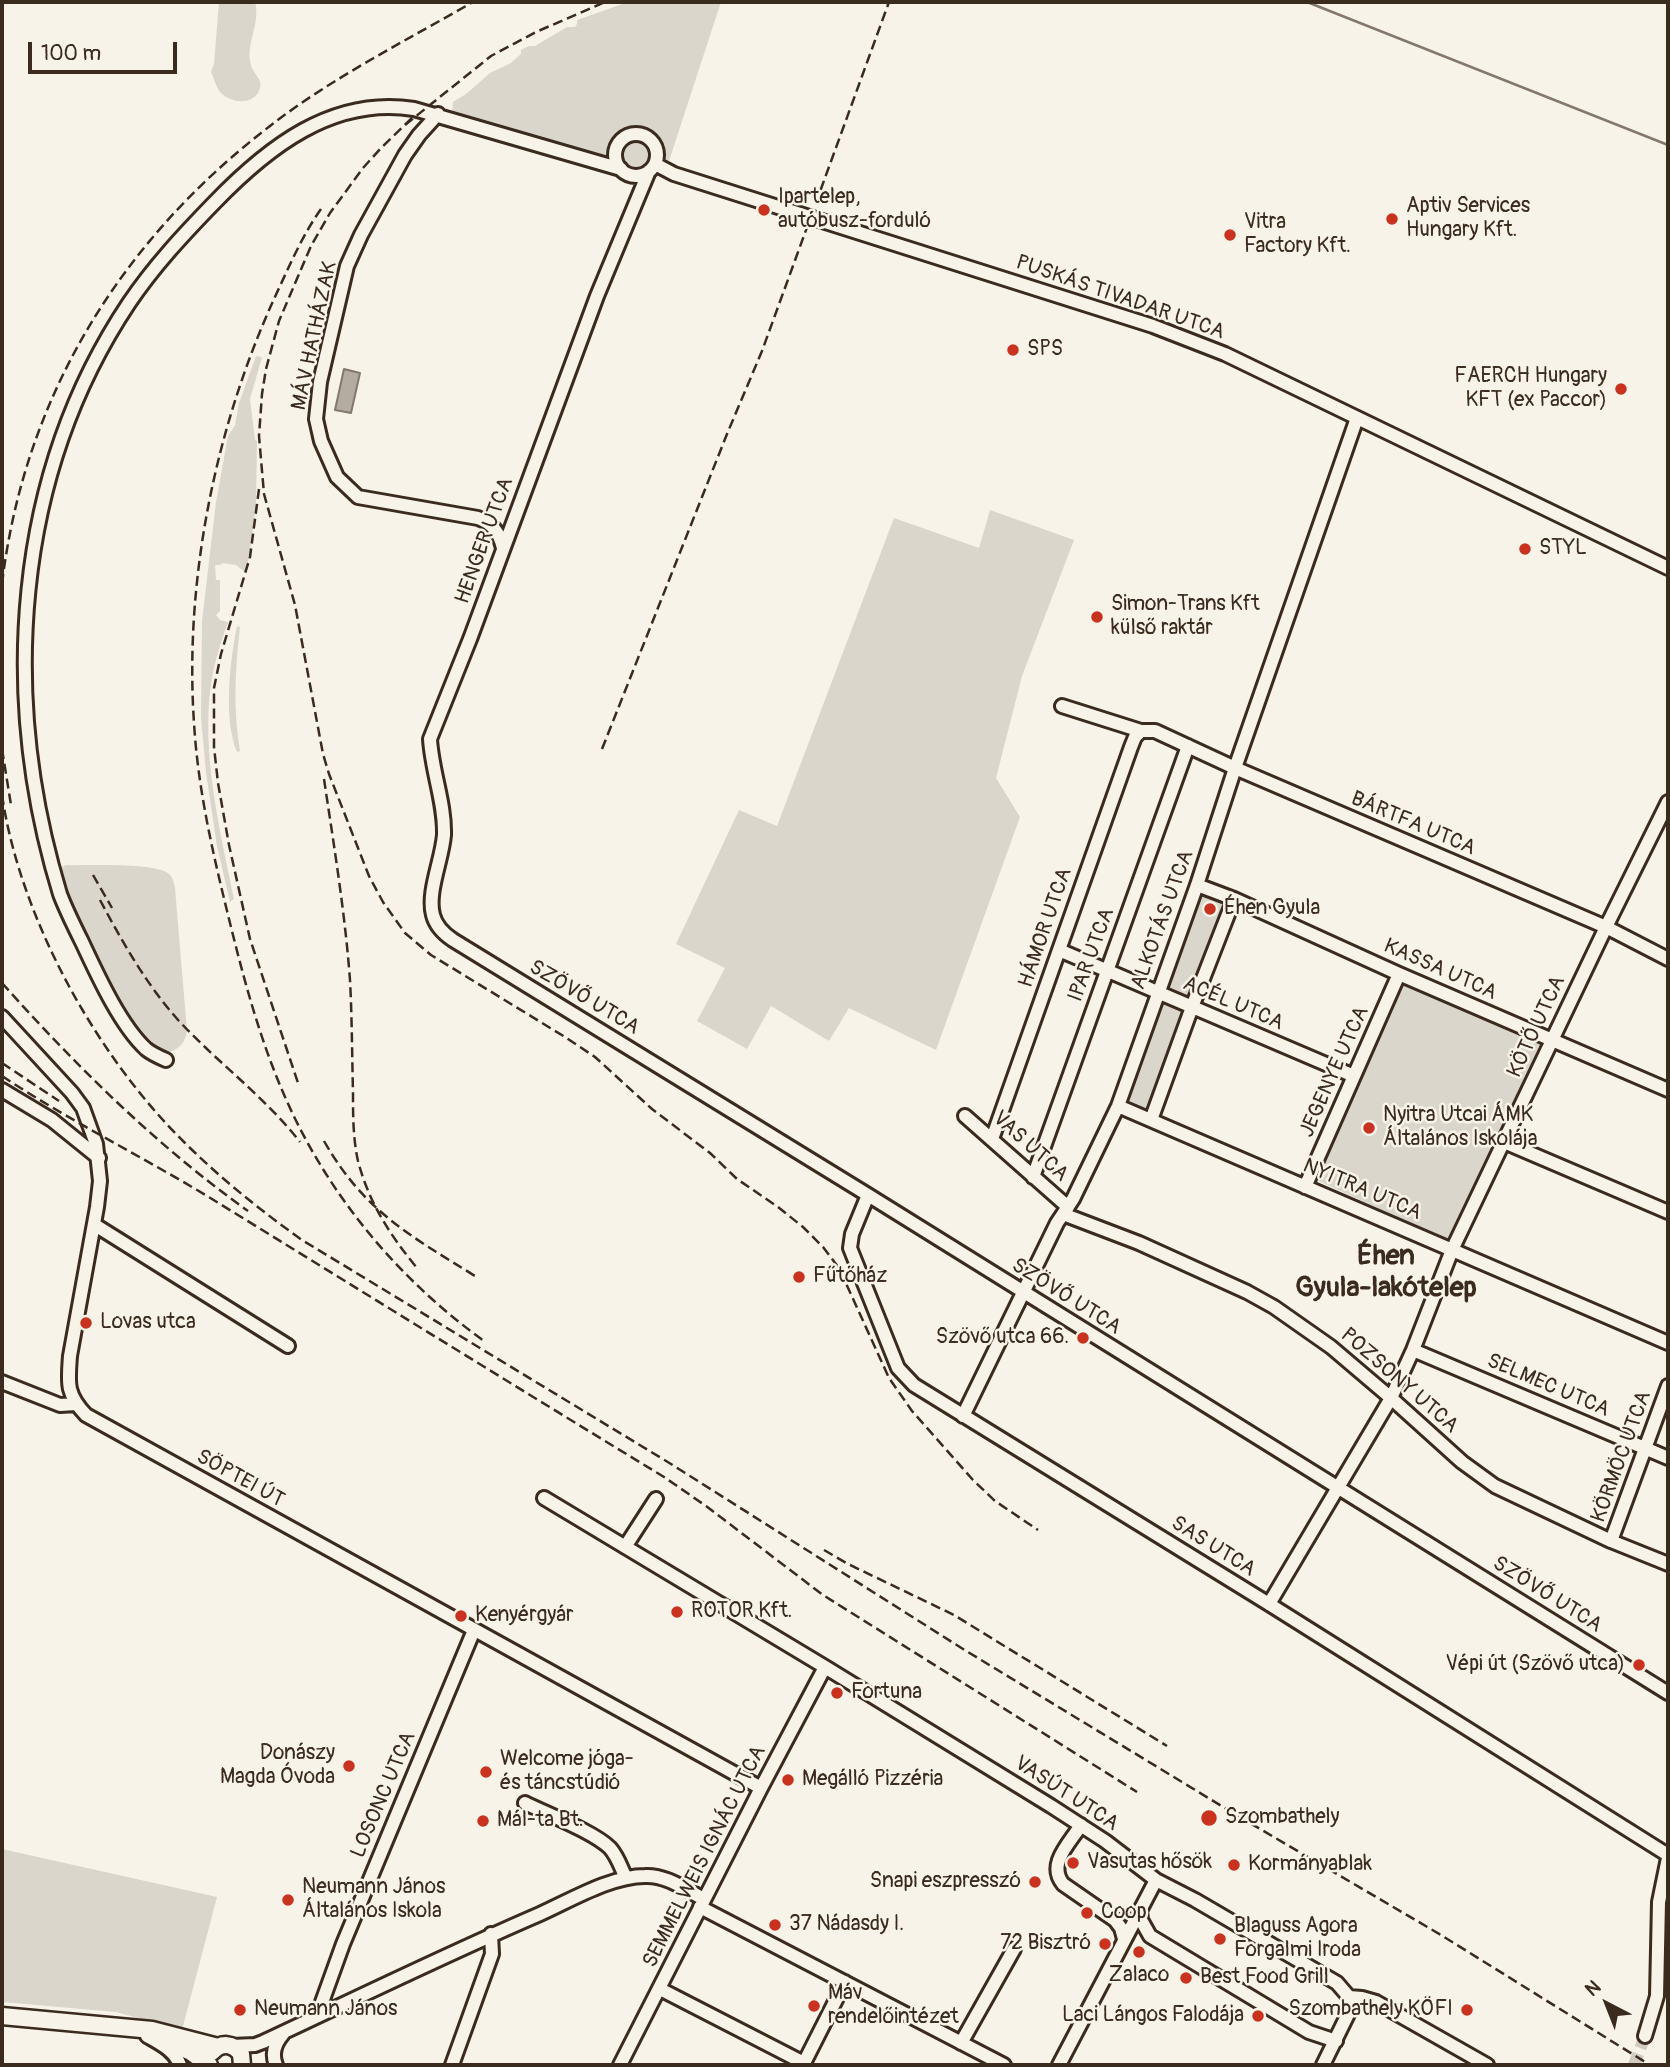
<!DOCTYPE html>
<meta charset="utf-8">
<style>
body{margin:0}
#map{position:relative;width:1670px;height:2067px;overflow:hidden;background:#f7f3e8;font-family:Pangolin,sans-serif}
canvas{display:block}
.frame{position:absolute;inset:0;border:4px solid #3b2a1e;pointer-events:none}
.north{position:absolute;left:1572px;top:1969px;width:70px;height:70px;-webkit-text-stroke:5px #f7f3e8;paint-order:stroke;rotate:318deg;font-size:19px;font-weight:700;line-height:28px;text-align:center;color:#3b2a1e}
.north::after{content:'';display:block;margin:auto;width:24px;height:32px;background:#3b2a1e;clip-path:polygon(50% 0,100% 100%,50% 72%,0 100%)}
.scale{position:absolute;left:28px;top:42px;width:149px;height:32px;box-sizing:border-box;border:4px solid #3b2a1e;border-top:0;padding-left:9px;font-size:21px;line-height:24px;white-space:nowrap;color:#3b2a1e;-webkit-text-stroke:5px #f7f3e8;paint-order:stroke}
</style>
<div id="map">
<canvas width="1670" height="2067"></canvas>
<div class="frame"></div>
<div class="north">N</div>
<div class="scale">100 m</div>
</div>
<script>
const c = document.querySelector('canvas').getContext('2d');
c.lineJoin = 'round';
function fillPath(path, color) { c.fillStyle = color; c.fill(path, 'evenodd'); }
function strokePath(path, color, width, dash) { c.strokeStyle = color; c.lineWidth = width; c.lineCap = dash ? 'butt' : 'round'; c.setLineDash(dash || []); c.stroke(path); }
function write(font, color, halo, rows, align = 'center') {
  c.font = font + ' Pangolin,sans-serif'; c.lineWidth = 5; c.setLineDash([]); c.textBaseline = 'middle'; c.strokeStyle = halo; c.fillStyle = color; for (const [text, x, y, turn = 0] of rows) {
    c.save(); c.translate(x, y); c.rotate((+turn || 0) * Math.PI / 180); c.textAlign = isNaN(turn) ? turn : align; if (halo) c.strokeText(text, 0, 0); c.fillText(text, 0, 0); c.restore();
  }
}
const green = new Path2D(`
 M219,2H255C261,23 245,44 251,65C253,74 263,79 260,88C255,106 231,104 220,92C216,87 214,78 211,72L214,64Z
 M628,2H721L669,161C654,153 659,129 634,130C627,131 620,134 615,140C610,147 611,154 605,160L452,113L453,102L466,94L490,73L511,63L521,54V50L529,46H535L567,27H575L577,24V20Z
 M620 154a15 15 0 1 1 30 0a15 15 0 1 1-30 0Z
 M256,356L262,357L250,399L255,440L257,441L256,504L249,558L245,572L236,565L222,563L220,565H215L216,580H220V611L216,615L220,620L228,622C221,642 214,663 211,684C201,753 220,831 234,899L230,902L217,846L206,773L201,717L202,621L216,502L228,436L235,425L239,403Z
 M990,510L1074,540L1022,676L996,778L1020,817L936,1050L849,1008L829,1041L771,1006L747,1049L697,1021L725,968L676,944L739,810L777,826L894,518L979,548Z
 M237,626L240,627C235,671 233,708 240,751L237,752C223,719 230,660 237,626Z
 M66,865C86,866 155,862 169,874C176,881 175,891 176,900L187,1031C185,1041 182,1047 172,1051C135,1067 70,902 58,874L60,868Z
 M1199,894L1225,904L1149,1113L1123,1104Z
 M1405,980L1541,1042L1450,1241L1314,1179Z
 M2,1849L217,1897L182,2030L116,2012L2,2002Z`);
const water = new Path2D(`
 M344,369L360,373L351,413L335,410Z`);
const stream = new Path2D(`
 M1307,2L1668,145`);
const minorTunnel = new Path2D(`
 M1634,2065L1645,2036`);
const minor = new Path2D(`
 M438,114L419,135L405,155L361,235L347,266L320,382L316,419L321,441L337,477L358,497L478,518C493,524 499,532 503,548
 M615 155a21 21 0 1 1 42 0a21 21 0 1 1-42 0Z
 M655,164L674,174L1153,326L1225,354L1668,568
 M649,171L597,296L470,639L430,739C432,772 445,803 444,835C442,860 427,892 433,915C436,927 444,934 453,940L868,1195L1668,1693
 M1062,706L1141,731H1155L1235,768L1606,927L1668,959
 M1197,885L1234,899L1399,974L1668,1090
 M1059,950L1354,1076
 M2,1017L72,1093L83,1108L96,1144L100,1181L97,1207L70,1356C68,1383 66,1394 86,1415L761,1788
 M166,1060C159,1057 152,1054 146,1049C120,1025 97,974 82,942C74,926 66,910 60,894C0,697 13,477 129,303C154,266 183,235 214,203C267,148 332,96 414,109L621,169
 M2,1090L52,1120L99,1158
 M1118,1106L1668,1343
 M965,1116L1068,1207
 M1151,1120L1192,1007L1234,899
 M992,1139L1131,747L1135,737L1141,731
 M1504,1142L1668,1212
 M1033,1177L1188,746
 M1305,1187L1399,974
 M868,1195L852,1234L850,1248L898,1368L914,1385L1269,1604L1668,1855
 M1063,1214L1139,1243L1247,1292L1274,1307L1331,1347L1391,1398L1462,1462L1495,1486L1611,1541L1668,1564
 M95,1225L288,1346
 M1413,1350L1668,1458
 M2,1382L60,1405L76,1404
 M963,1416L1057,1223L1073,1199L1118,1106L1197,885L1235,768L1357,418
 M544,1498L825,1667L1051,1806L1105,1841L1156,1880L1195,1900L1337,1983L1349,1997L1350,2010L1323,2065
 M1611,1541L1668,1386
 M625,1547L656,1499
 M1269,1604L1391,1398L1413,1350L1452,1250L1606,927L1668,802
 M525,1803C547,1814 594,1832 610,1848C618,1857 621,1868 626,1878
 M1081,1825C1069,1844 1047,1864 1063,1884L1115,1920L1121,1928L1124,1939
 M700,1907L1004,2065
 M1140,1910L1141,1920L1150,1936L1309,2032L1336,2041
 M660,1989L804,2063
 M1349,1997L1362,1998L1376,2002L1487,2065
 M317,2016L343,1944L474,1630
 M147,2036C161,2044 174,2050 180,2065
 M1645,2036L1657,1996L1659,1902L1668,1858
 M961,2043L1014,1949
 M231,2046L255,2045L263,2042C355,1999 447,1954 540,1914C571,1900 611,1876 645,1876C667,1875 686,1890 704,1899
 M276,2065C271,2053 275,2043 283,2034
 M452,2065L492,1954L491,1934
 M620,2065L761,1788L825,1667
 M803,2065L845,1982
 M1059,2065L1156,1880`);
const major = new Path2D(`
 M2,2016L152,2030L218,2047
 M168,2042L191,2052L209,2065
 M212,2052C221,2042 233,2043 241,2054L242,2065`);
const rail = new Path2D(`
 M412,118L381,148L363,168L330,213L311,246L279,321L266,369L262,394L259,436L264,494L295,605L323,754L329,774L369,876L383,902L405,933L431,955L565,1037L595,1057L652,1109L710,1153L737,1179L778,1207L803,1227L823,1247L839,1268L889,1378L912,1411L973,1480L995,1501L1038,1530
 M405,125L491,56L536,32L605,2
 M321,209C304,233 292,260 280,286C217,419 184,576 194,723C198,790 213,854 229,919C244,980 260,1040 285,1097C328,1195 398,1279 484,1341
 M259,489L250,557L221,654L214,688V747L218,783L229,845L250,939L299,1086
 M2,584C24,397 121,240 270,126C330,79 407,40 473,2
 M2,749L11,805
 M602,749L727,434L762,351L889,2
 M324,779C334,846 345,913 350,980C352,1017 352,1055 353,1092C353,1115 353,1139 358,1161C369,1203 390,1235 417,1268
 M2,795C20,918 96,1055 184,1142C220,1178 260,1210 302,1240L671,1464L963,1649L1238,1816L1441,1935L1650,2065
 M93,875L112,908
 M100,900C123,943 146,984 179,1021C218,1063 265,1097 300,1142
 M2,983C77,1067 157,1146 248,1211
 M2,1063L59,1101
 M2,1076C70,1121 143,1157 212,1199C363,1292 513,1385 664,1477L706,1506L823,1595L1137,1792
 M324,1141C364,1211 409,1235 475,1276
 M824,1550L848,1564L954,1615L1167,1746`);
const markers = [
 [764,210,7,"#c8321e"],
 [1392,219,7,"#c8321e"],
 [1230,235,7,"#c8321e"],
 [1013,350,7,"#c8321e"],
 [1621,389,7,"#c8321e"],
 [1525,549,7,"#c8321e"],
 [1097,617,7,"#c8321e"],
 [1210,909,7,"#c8321e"],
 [1369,1128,7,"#c8321e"],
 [799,1277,7,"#c8321e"],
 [86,1323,7,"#c8321e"],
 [1083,1338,7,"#c8321e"],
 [677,1612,7,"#c8321e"],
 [461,1616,7,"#c8321e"],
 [1639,1665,7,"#c8321e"],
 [837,1693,7,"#c8321e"],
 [349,1766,7,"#c8321e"],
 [486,1772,7,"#c8321e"],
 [788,1780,7,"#c8321e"],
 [1209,1818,9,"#c8321e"],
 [483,1821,7,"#c8321e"],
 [1073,1863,7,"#c8321e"],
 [1234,1865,7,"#c8321e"],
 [1035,1882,7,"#c8321e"],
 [288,1900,7,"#c8321e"],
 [1087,1913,7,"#c8321e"],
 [775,1925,7,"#c8321e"],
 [1220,1939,7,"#c8321e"],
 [1105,1944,7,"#c8321e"],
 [1139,1952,7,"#c8321e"],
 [1186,1978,7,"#c8321e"],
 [814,2006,7,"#c8321e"],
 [240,2010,7,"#c8321e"],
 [1467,2010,7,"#c8321e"],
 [1258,2016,7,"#c8321e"]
];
const poiNames = [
 ["Ipartelep,",778,198],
 ["autóbusz-forduló",778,222],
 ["Aptiv Services",1406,207],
 ["Hungary Kft.",1406,231],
 ["Vitra",1244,223],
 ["Factory Kft.",1244,247],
 ["SPS",1027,350],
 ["FAERCH Hungary",1607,377,"right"],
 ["KFT (ex Paccor)",1607,401,"right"],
 ["STYL",1539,549],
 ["Simon-Trans Kft",1111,605],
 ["külső raktár",1111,629],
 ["Éhen Gyula",1224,909],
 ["Nyitra Utcai ÁMK",1383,1116],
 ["Általános Iskolája",1383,1140],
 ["Fűtőház",813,1277],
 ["Lovas utca",100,1323],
 ["Szövő utca 66.",1069,1338,"right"],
 ["ROTOR Kft.",691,1612],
 ["Kenyérgyár",475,1616],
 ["Vépi út (Szövő utca)",1625,1665,"right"],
 ["Fortuna",851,1693],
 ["Donászy",335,1754,"right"],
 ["Magda Óvoda",335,1778,"right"],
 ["Welcome jóga-",500,1760],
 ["és táncstúdió",500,1784],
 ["Megálló Pizzéria",802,1780],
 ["Szombathely",1225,1818],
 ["Mál-ta Bt.",497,1821],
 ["Vasutas hősök",1087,1863],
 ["Kormányablak",1248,1865],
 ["Snapi eszpresszó",1021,1882,"right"],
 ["Neumann János",302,1888],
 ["Általános Iskola",302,1912],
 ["Coop",1101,1913],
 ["37 Nádasdy I.",789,1925],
 ["Blaguss Agora",1234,1927],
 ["Forgalmi Iroda",1234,1951],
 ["72 Bisztró",1091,1944,"right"],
 ["Zalaco",1139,1976,"center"],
 ["Best Food Grill",1200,1978],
 ["Máv",828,1994],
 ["rendelőintézet",828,2018],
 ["Neumann János",254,2010],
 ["Szombathely KÖFI",1453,2010,"right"],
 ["Laci Lángos Falodája",1244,2016,"right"]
];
const streetNames = [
 ["PUSKÁS TIVADAR UTCA",1120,298,19],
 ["MÁV HATHÁZAK",315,336,-78],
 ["HENGER UTCA",485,541,-70],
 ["BÁRTFA UTCA",1413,824,23],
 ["ALKOTÁS UTCA",1163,920,-70],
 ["HÁMOR UTCA",1046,928,-71],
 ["IPAR UTCA",1092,955,-70],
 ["KASSA UTCA",1440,970,24],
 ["SZÖVŐ UTCA",584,998,31],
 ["ACÉL UTCA",1233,1004,23],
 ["KÖTŐ UTCA",1537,1027,-65],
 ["JEGENYE UTCA",1335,1072,-66],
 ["VAS UTCA",1030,1147,42],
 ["NYITRA UTCA",1362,1190,23],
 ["SZÖVŐ UTCA",1066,1297,32],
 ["POZSONY UTCA",1399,1381,41],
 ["SELMEC UTCA",1548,1386,23],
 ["KÖRMÖC UTCA",1622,1457,-70],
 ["SÖPTEI ÚT",240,1479,29],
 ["SAS UTCA",1213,1547,32],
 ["SZÖVŐ UTCA",1547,1595,32],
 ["VASÚT UTCA",1066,1794,33],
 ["LOSONC UTCA",384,1795,-67],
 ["SEMMELWEIS IGNÁC UTCA",705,1857,-63]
];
const districtNames = [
 ["Éhen",1386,1257],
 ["Gyula-lakótelep",1386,1289]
];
fillPath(green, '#dbd6cb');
fillPath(water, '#b4aca0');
strokePath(water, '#84786c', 2);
strokePath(stream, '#84786c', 2.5);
strokePath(minorTunnel, '#d1cbc0', 12, [12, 6]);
strokePath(minor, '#3b2a1e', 18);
strokePath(major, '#3b2a1e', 21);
strokePath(minor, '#f7f3e8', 12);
strokePath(major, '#f7f3e8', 16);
strokePath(rail, '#3b2a1e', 2.5, [10, 5]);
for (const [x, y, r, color] of markers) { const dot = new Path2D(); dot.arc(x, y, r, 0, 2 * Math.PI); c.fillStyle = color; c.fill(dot); strokePath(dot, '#f7f3e8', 2.5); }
write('21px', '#3b2a1e', '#f7f3e8', poiNames, 'left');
write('21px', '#3b2a1e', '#f7f3e8', streetNames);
write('bold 28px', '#3b2a1e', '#f7f3e8', districtNames);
</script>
